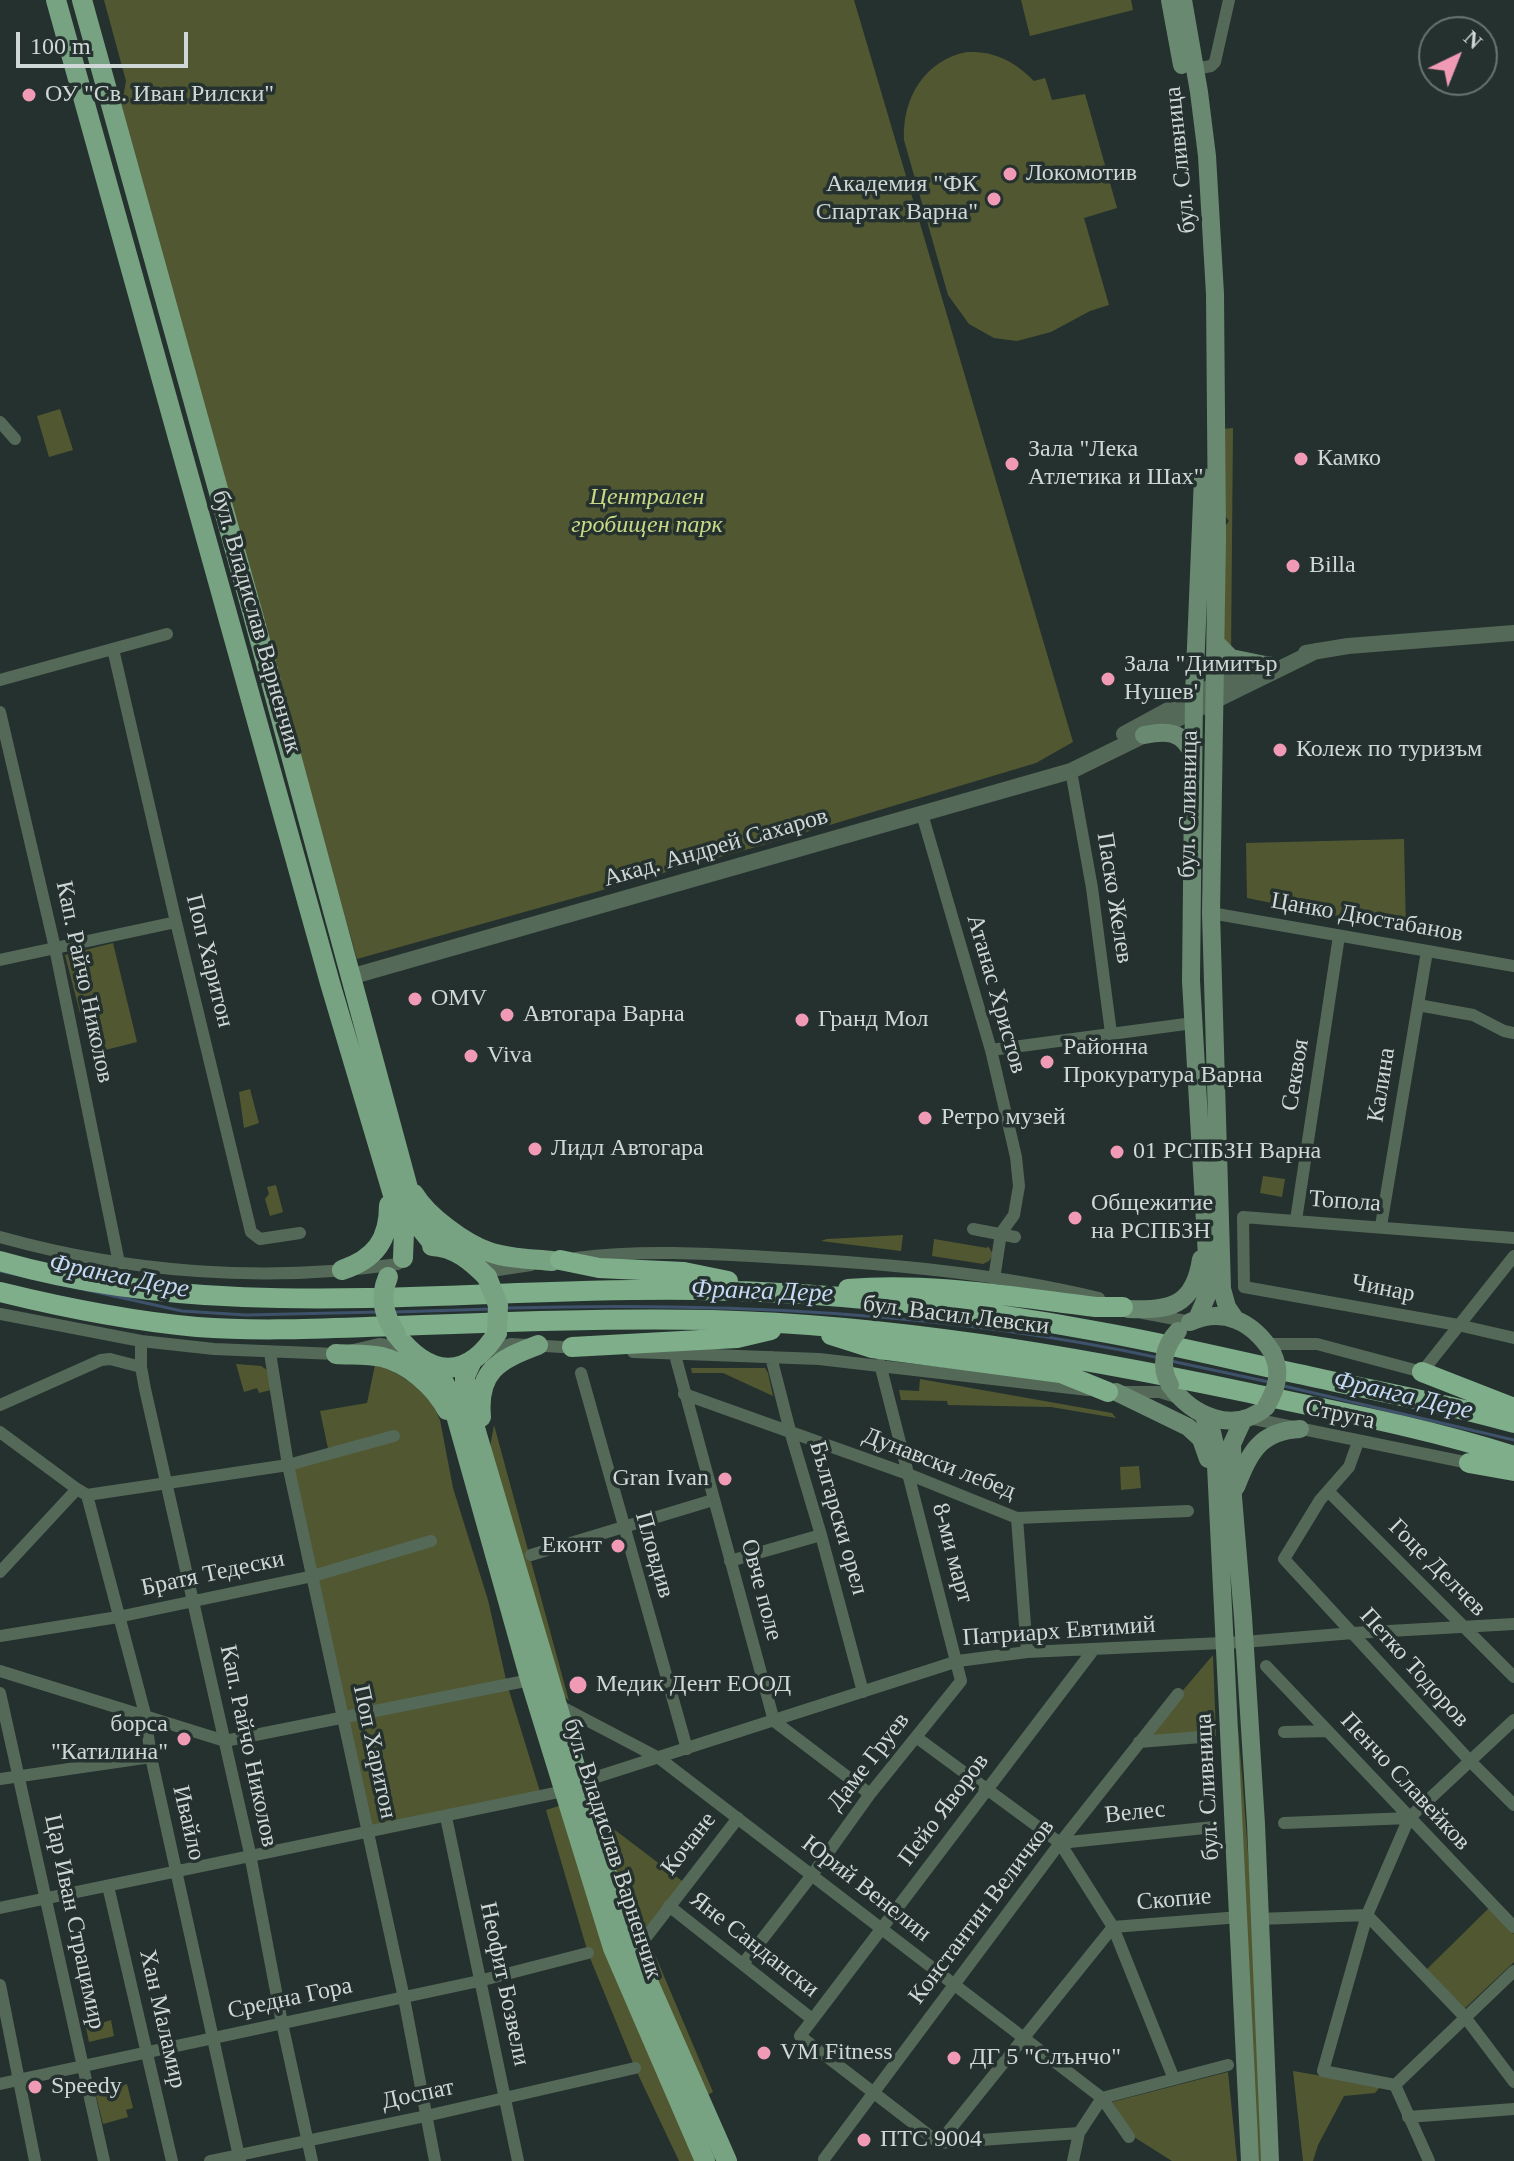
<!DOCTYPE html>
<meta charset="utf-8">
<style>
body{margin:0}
#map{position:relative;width:1514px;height:2161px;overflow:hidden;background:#25312f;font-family:Georgia,serif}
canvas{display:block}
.north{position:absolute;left:1418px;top:16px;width:80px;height:80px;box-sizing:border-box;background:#25312f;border:2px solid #697472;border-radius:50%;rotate:43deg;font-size:22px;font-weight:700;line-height:32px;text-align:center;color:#d0d8d7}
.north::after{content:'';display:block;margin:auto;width:28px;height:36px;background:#f09ab6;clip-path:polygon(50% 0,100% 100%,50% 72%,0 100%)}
.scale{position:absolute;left:16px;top:32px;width:172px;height:36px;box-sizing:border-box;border:4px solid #d0d8d7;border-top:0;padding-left:10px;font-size:24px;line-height:28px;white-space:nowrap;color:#d0d8d7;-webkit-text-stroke:6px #25312f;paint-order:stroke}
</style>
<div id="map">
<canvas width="1514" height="2161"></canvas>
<div class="north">N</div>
<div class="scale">100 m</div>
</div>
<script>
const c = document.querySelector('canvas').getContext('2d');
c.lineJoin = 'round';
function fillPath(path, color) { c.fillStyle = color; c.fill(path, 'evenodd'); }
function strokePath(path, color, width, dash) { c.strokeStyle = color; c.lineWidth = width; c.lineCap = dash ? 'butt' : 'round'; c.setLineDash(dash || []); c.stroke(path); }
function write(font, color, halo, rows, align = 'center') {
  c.font = font + ' Georgia,serif'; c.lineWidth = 7; c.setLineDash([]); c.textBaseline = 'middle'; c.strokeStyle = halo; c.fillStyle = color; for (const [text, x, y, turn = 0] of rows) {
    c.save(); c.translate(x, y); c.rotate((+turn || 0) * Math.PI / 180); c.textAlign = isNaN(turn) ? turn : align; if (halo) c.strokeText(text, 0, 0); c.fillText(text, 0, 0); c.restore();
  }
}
const green = new Path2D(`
 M104,0H854L1073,742L1036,763L763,845L357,959L115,101L123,98L126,81Z
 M1021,0H1131L1133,10L1030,36Z
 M967,52C995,51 1014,61 1034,81L1045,78L1052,100L1085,94L1117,208L1084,218L1109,305L1090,311L1051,332L1017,341L994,338L969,324L948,295L904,140C902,98 925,60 967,52Z
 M60,409L73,450L49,457L37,416Z
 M1233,428L1231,655L1220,650L1217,537L1229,521L1222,512L1221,429Z
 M1404,839L1406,930L1247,898L1246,843Z
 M113,943L137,1042L97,1052L87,1012L80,1013L65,955Z
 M250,1089L259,1123L244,1128L239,1092Z
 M1263,1176L1285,1179L1282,1197L1260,1193Z
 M276,1185L283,1212L270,1216L265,1199L269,1194L267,1187Z
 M903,1235L901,1251L821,1241L827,1239Z
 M934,1239L987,1248L988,1246L993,1254L989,1261L983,1264L932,1256Z
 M236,1364L261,1366L273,1374L275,1389L259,1393L257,1388L244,1392Z
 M375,1365L390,1369L417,1387L432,1403L440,1420L453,1488L488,1600L507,1684L541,1795L369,1833L288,1465L329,1453L320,1411L367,1403Z
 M691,1368H765L768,1373L773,1396L723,1373H692Z
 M920,1379L1112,1413L1116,1418L1051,1407L948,1405L947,1401L901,1400L899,1390L919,1391Z
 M494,1425L569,1701L553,1685L489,1453Z
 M1139,1466L1141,1488L1121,1490L1120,1467Z
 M1213,1655L1216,1736L1139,1742Z
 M1238,1728C1251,1872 1258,2017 1269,2161H1259L1249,2018L1235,1729Z
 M597,1782L611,1827L686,1884L647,1936L713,2092L704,2097C659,1995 615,1892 584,1785Z
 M562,1805L699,2161H679L635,2068L588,1953L546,1810Z
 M1489,1908L1514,1934V1962L1463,2010L1425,1971Z
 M111,2020L114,2036L89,2042L86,2028Z
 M1293,2071L1381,2086L1375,2093L1344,2096L1318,2145L1313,2161H1303Z
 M1228,2072L1237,2161H1172L1134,2137L1112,2102Z
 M127,2084L133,2108L126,2110L128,2117L103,2124L95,2092Z`);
const stream = new Path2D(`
 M0,1271L182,1311L246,1315L379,1312
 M507,1308C725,1302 945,1312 1160,1358
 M395,1312L491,1309
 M1171,1361L1269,1382
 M1284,1386L1514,1440`);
const minor = new Path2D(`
 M1195,69L1211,66L1215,62L1229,0
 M0,422L15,439
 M113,649L176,922L251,1232L260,1239L300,1233
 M0,680L167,634
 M0,712L55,948L119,1263
 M1071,771L1092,888L1111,1033
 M922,814L991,1050L1016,1157L1019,1186L1014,1215L1001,1233L994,1279
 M1211,913L1514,966
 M0,960L176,922
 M1418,1005L1473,1015L1504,1031L1514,1033
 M991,1050L1193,1023
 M1296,1220L1339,936
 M1381,1226L1427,951
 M973,1229L1015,1237
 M0,1237C129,1273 265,1283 398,1264
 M1514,1238L1243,1217L1244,1287L1458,1325L1514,1338
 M576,1258C645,1249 715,1254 784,1258C889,1264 996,1273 1099,1298
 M478,1266L498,1270L531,1265
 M1143,1313L1191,1322
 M0,1314L141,1341L214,1349L336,1354L379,1344L404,1347
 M141,1341V1367L145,1389L249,1849L282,2023L312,2161
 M1267,1344H1317L1422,1372L1514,1256
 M486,1351L511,1344L579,1348
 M633,1352L819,1359L1088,1390
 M270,1353L288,1465L404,1998L435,2161
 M675,1355L774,1721L870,1794
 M771,1357L790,1431L821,1535L863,1692
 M581,1373L687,1749
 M1123,1392H1160L1179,1398
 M684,1394L908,1474L1017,1518L1188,1511
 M0,1405L101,1360L110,1359L141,1367
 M1249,1418L1469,1463
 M0,1432L77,1489
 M1358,1442L1349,1467L1320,1500L1284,1559L1470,1761L1514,1805
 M1328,1491L1514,1677
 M87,1495L145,1714L151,1757L240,2161
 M1017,1518L1027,1652
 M531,1555L713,1500
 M730,1561L821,1535
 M0,1572L77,1489L87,1495L288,1465L394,1436
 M0,1636L118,1617L313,1576L431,1541
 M1266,1666L1514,1927
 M0,1671L225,1741L530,1680
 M0,1693L104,2161
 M558,1705L659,1758L1102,2098L1129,2137
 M1284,1732L1327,1731
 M916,1737L1060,1843L1113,1927L1174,2079
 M1139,1742L1201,1737
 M0,1779L151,1757
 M578,1783L958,1661L1027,1652L1244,1642L1353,1633L1514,1624
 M446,1817L518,2161
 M1284,1823L1409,1818
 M1060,1843L1214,1827
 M108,1886L172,2161
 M669,1906L812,2019
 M0,1908L564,1791
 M1367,1915L1465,2017L1514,2082
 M1258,1919L1367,1915
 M647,1936L738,1818
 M743,1964L812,1875L870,1794L961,1681L880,1364
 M0,1985L35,2161
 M0,2084L479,1981L588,1953
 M1395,2085L1323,2071L1367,1915L1409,1818L1514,1720
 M1395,2085L1514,1971
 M1395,2085L1429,2161
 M1408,2117L1514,2109
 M1079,2133L939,2143L800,2036L1094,1649
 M939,2143L1113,1927L1240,1917
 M824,2159L1060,1843L1178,1694
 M210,2161L426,2116L635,2068
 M1073,2161L1079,2133L1102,2098L1228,2065`);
const tertiary = new Path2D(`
 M1306,653L1348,646L1514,633
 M1124,734L1216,684L1269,664
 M350,977L1071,771L1316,651`);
const secondary = new Path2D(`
 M1170,0L1182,65
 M1183,0L1199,92L1207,156L1215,294L1217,537L1211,913L1222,1289L1227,1307L1236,1320
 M1216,643L1231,658L1265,665
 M1144,735C1167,730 1183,731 1193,755
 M1128,1309C1170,1311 1194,1306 1201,1259
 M1197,1319L1209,1291L1191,981L1194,695L1203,477
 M1190,1322C1224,1307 1253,1322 1272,1352
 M1170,1385C1192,1416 1234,1435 1266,1407
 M1116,1392L1188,1427L1201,1439L1208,1459
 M1202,1413L1212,1432L1215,1445L1250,2161
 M1243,1420L1232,1444L1233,1497L1243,1617L1256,1824L1270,2161
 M1236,1487C1250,1452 1260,1431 1300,1429`);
const primary = new Path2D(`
 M56,0L330,983L404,1232L403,1258
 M82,0L253,615L418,1225L430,1240L443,1247
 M414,1194C427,1216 465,1244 489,1252C509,1259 532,1259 552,1261
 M432,1246C455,1247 471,1261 487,1277
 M342,1270C375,1259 389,1240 389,1205
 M396,1334C429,1377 467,1381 497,1333
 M336,1354C351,1355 368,1354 382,1357C408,1363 435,1387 447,1410
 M471,1363L465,1376V1394L620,1918L727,2161
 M430,1364L441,1377L450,1394L530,1679L613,1948L705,2161
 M481,1417C477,1371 498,1360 538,1345`);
const trunk = new Path2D(`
 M560,1260L599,1268L684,1272L728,1281
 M0,1261C228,1326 464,1286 696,1290C832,1292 968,1307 1101,1332C1169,1344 1237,1361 1304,1375C1374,1391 1445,1403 1514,1423
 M848,1289C931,1282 1013,1297 1096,1307H1123
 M0,1292C65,1308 130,1321 197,1327C263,1332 330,1328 397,1326C502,1322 607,1318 712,1320C892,1325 1069,1355 1245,1392C1335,1411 1426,1428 1514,1456
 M831,1335L872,1348L1061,1373L1108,1392
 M572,1347L737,1338L771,1330
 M1422,1372L1514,1408
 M1469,1463L1514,1471`);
const secondaryBridge = new Path2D(`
 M1170,1385C1159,1367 1164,1346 1178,1331
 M1266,1407C1277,1388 1282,1372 1272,1352`);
const primaryBridge = new Path2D(`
 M388,1277C379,1298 384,1315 396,1334
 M487,1277L498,1305L497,1333`);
const markers = [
 [29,95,8,"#f09ab6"],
 [1010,174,8,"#f09ab6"],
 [994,199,8,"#f09ab6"],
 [1301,459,8,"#f09ab6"],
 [1012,464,8,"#f09ab6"],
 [1293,566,8,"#f09ab6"],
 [1108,679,8,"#f09ab6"],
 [1280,750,8,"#f09ab6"],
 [415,999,8,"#f09ab6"],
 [507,1015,8,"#f09ab6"],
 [802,1020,8,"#f09ab6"],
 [471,1056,8,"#f09ab6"],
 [1047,1062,8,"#f09ab6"],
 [925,1118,8,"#f09ab6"],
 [535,1149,8,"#f09ab6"],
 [1117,1152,8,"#f09ab6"],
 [1075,1218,8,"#f09ab6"],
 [725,1479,8,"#f09ab6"],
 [618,1546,8,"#f09ab6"],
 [578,1685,10,"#f09ab6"],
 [184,1739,8,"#f09ab6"],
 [764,2053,8,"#f09ab6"],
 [954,2058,8,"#f09ab6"],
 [35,2087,8,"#f09ab6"],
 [864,2140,8,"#f09ab6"]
];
const poiNames = [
 ["ОУ \"Св. Иван Рилски\"",45,95],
 ["Локомотив",1026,174],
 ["Академия \"ФК",978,185,"right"],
 ["Спартак Варна\"",978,213,"right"],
 ["Зала \"Лека",1028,450],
 ["Атлетика и Шах\"",1028,478],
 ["Камко",1317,459],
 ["Billa",1309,566],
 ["Зала \"Димитър",1124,665],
 ["Нушев'",1124,693],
 ["Колеж по туризъм",1296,750],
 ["OMV",431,999],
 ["Автогара Варна",523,1015],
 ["Гранд Мол",818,1020],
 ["Районна",1063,1048],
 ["Прокуратура Варна",1063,1076],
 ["Viva",487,1056],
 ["Ретро музей",941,1118],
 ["Лидл Автогара",551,1149],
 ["01 РСПБЗН Варна",1133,1152],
 ["Общежитие",1091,1204],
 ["на РСПБЗН",1091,1232],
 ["Gran Ivan",709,1479,"right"],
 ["Еконт",602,1546,"right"],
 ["Медик Дент ЕООД",596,1685],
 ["борса",168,1725,"right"],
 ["\"Катилина\"",168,1753,"right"],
 ["VM Fitness",780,2053],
 ["ДГ 5 \"Слънчо\"",970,2058],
 ["Speedy",51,2087],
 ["ПТС 9004",880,2140]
];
const streetNames = [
 ["бул. Сливница",1181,160,-96],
 ["бул. Владислав Варненчик",256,622,74],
 ["бул. Сливница",1189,804,-89],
 ["Акад. Андрей Сахаров",716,848,-16],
 ["Паско Желев",1114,898,81],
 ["Цанко Дюстабанов",1367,918,10],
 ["Поп Харитон",209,961,76],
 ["Кап. Райчо Николов",84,982,78],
 ["Атанас Христов",996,994,74],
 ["Секвоя",1296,1075,-81],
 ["Калина",1382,1085,-81],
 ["Топола",1345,1202,4],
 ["Чинар",1383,1289,11],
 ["бул. Васил Левски",956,1316,7],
 ["Струга",1340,1415,12],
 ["Дунавски лебед",939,1464,21],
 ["Български орел",838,1518,74],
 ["8-ми март",952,1553,75],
 ["Пловдив",654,1555,74],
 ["Гоце Делчев",1437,1568,45],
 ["Братя Тедески",213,1574,-12],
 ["Овче поле",761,1590,75],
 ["Патриарх Евтимий",1059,1632,-4],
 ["Петко Тодоров",1414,1668,48],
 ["Кап. Райчо Николов",248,1746,78],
 ["Поп Харитон",374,1752,78],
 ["Даме Груев",869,1762,-52],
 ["Пенчо Славейков",1405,1782,47],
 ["бул. Сливница",1208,1787,-93],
 ["Пейо Яворов",944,1810,-53],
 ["Велес",1135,1813,-6],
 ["Ивайло",188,1823,77],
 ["Кочане",689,1844,-52],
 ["бул. Владислав Варненчик",612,1849,72],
 ["Юрий Венелин",866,1889,38],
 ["Скопие",1174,1900,-5],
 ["Константин Величков",982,1912,-53],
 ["Цар Иван Страцимир",74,1922,78],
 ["Яне Сандански",754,1945,38],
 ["Неофит Бозвели",504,1984,78],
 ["Средна Гора",290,1999,-12],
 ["Хан Маламир",162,2019,77],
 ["Доспат",418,2095,-12]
];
const parkNames = [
 ["Централен",647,498],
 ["гробищен парк",647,526]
];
const waterNames = [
 ["Франга Дере",119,1277,11],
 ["Франга Дере",762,1292,2],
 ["Франга Дере",1403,1396,13]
];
fillPath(green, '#515831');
strokePath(stream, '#3e526b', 3);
strokePath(minor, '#556959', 12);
strokePath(tertiary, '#556959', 16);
strokePath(secondary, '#698a70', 18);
strokePath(primary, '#78a382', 20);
strokePath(trunk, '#7fae8a', 20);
strokePath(secondaryBridge, '#698a70', 18);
strokePath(primaryBridge, '#78a382', 20);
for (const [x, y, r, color] of markers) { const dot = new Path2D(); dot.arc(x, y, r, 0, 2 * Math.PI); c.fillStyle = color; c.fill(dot); strokePath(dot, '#25312f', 3); }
write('24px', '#d0d8d7', '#25312f', poiNames, 'left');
write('24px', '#d0d8d7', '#25312f', streetNames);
write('italic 24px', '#c9d884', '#25312f', parkNames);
write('italic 26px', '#c5d9f4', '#25312f', waterNames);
</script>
